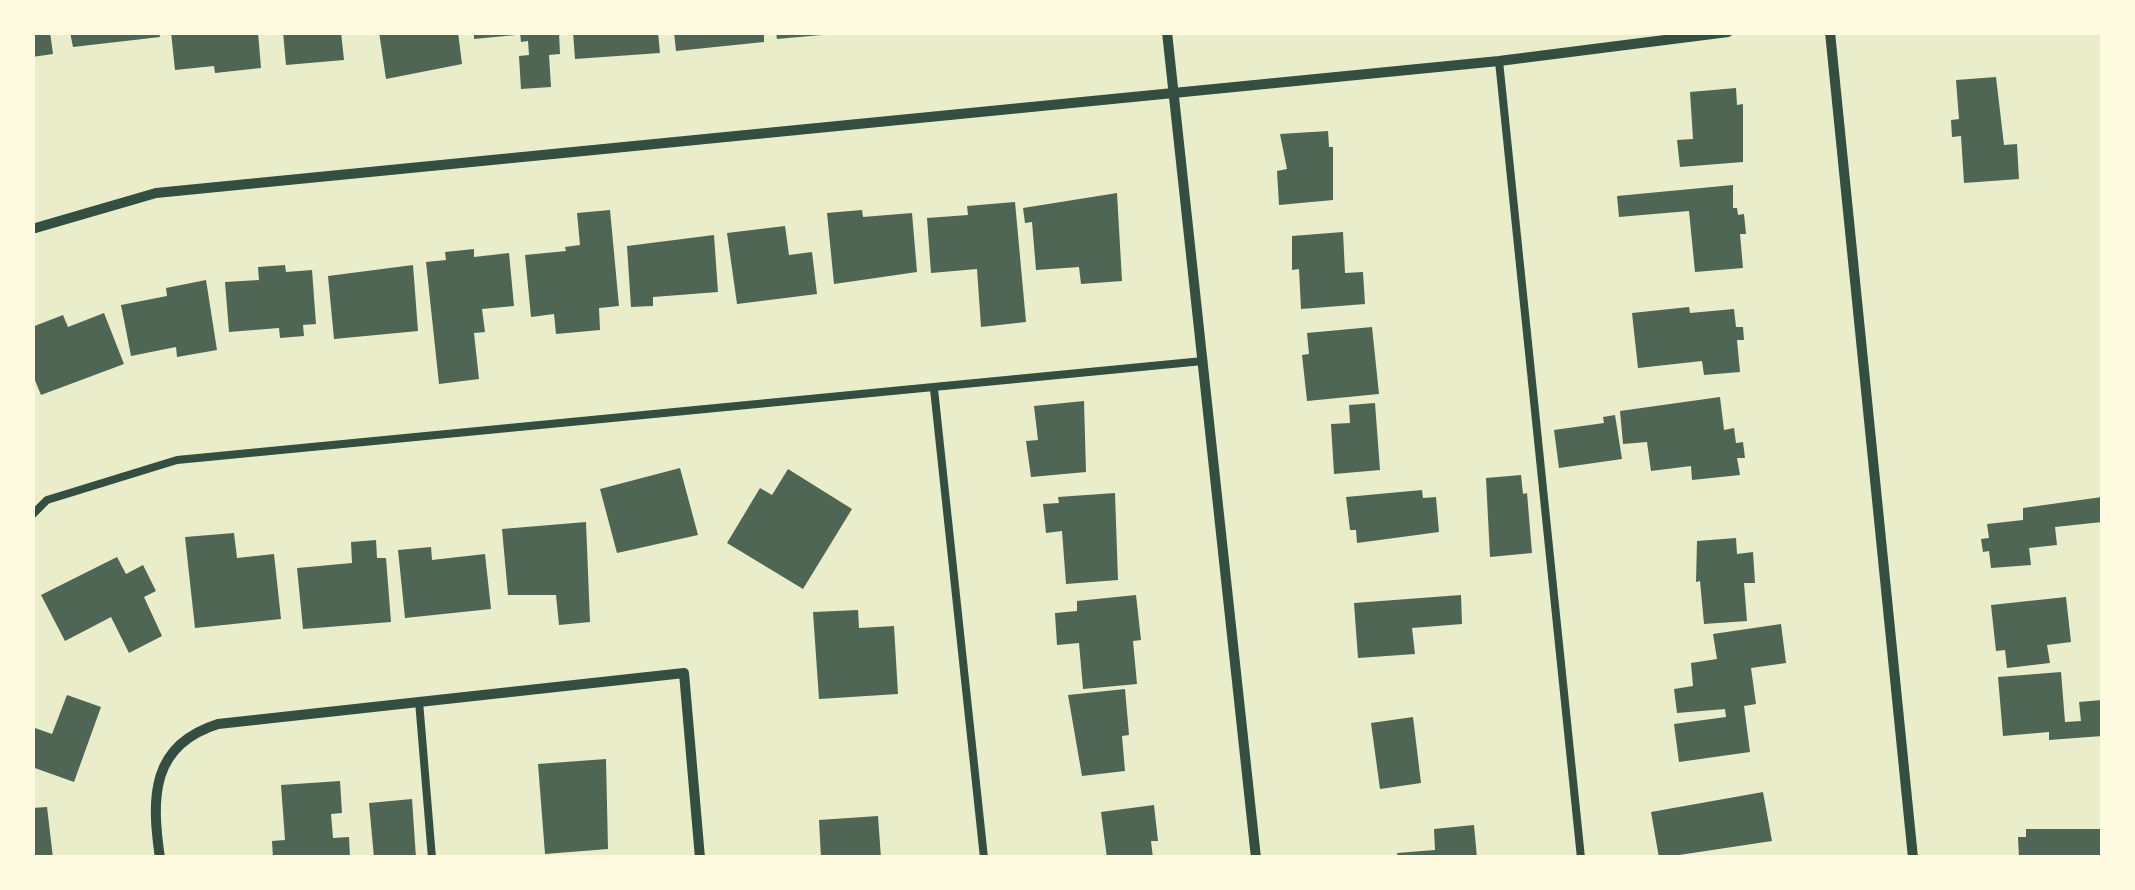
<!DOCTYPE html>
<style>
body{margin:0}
#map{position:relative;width:2135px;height:890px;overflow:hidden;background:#e9edc9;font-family:"IBM Plex Serif",serif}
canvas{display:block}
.frame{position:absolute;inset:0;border:35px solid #fefae0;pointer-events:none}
</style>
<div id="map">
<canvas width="2135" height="890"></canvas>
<div class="frame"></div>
</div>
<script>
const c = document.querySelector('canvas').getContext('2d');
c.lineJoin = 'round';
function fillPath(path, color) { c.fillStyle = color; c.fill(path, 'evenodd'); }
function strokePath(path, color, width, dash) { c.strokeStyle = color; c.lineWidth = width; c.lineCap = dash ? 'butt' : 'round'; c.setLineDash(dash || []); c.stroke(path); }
const building = new Path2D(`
 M32,32H50L53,54L32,57Z
 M70,32H159L160,37L73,47Z
 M171,32H258L261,68L215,73L214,66L175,70Z
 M283,32H341L344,60L286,65Z
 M379,32H458L462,64L386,79Z
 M474,32H516V35L474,39Z
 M520,32H559L560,54L549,55L551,87L521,89L519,56L529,55L528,41L521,42Z
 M573,32H658L660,53L575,59Z
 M674,32H764V42L676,51Z
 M776,32H822V35L777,39Z
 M1996,77L2004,145L2017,144L2019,179L1964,183L1961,136L1952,137L1951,120L1959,119L1956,80Z
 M1736,88L1737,105L1743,104V162L1680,167L1677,140L1693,139L1690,92Z
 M1328,131L1329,147H1333V200L1279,205L1277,171L1287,169L1280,134Z
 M1733,185V208H1737L1738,215L1744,214L1746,234H1740L1743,268L1695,272L1689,211L1619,217L1617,196Z
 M1117,193L1122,281L1081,284L1079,267L1036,270L1032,222L1025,223L1023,208Z
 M1015,202L1026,322L981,327L977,269L931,273L927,218L968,215L967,206Z
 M610,210L619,306L599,308L600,330L556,334L554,314L531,317L525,255L566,251L565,247L580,245L577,213Z
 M862,210L863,217L912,213L917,272L834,284L827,213Z
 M785,226L789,255L812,252L817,294L737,304L727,233Z
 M1343,232L1345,273L1363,272L1365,304L1301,309L1299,269L1292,270V236Z
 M714,235L718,292L653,297V306L631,307L627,246Z
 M474,249V257L509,253L514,306L482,309L485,332L474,333L479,379L439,384L426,262L446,260L445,252Z
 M285,265L286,272L312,270L316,324L303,325L304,336L280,338L279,328L229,332L225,282L259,280L258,267Z
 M413,265L418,331L334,339L328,276Z
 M206,280L217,350L177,357L176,347L131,356L121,305L167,296L166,288Z
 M1689,307L1690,313L1734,309L1736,327H1743L1744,340H1737L1740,372L1704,375L1702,361L1638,368L1632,313Z
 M104,313L124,364L41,395L32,373V327L63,315L68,327Z
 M1372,327L1379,394L1307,401L1302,355L1309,354L1307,333Z
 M1720,397L1724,430L1734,428L1736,443L1743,442L1745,458H1737L1740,475L1692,480L1691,466L1651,471L1647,442L1623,444L1620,411Z
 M1084,401L1086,472L1031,477L1026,441L1038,440L1034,406Z
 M1375,403L1380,470L1334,474L1331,424L1350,423L1349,405Z
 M1615,415L1622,459L1559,468L1554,430L1604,423L1603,417Z
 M680,468L698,535L617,553L600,489Z
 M788,469L852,509L803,589L727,543L760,488L772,495Z
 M1521,475L1523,494L1527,493L1532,553L1490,557L1486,478Z
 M1422,490L1423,498L1436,497L1439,532L1357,543L1356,530H1350L1346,497Z
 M1115,493L1118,580L1066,584L1062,531L1046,533L1043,504L1059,503L1058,497Z
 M2102,497V522L2055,527L2057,545L2029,548L2031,565L1991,568L1989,551L1983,552L1981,539L1989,538L1987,524L2023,520V508Z
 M586,522L590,622L559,625L556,595H508L502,529Z
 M234,533L237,558L274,554L281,619L195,628L185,537Z
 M1736,538L1737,554L1753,552L1755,583H1744L1747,621L1704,624L1700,581L1696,582L1697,541Z
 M376,540L377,558H386L391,622L303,629L297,568L352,563L351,542Z
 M431,547L432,560L485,554L491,609L405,618L398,550Z
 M117,557L126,574L143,565L156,591L144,597L162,636L129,653L111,617L65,641L41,595Z
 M1136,595L1141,640L1133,641L1137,684L1083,689L1079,643L1057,645L1055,613L1077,611V601Z
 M1461,595L1462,624L1412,628L1415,654L1358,658L1354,603Z
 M2066,597L2071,642L2047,645L2050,663L2007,668L2005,650L1996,651L1991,605Z
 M858,610L859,628L894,626L898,694L819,699L813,612Z
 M1781,624L1786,663L1751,668L1756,704L1744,706L1750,752L1679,762L1674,724L1726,717L1725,709L1677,713L1674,689L1693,686L1691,663L1717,659L1713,634Z
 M2061,672L2065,722L2081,721L2079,702L2102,700V736L2049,740V732L2003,736L1998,677Z
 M1125,689L1129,735L1122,736L1125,771L1082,776L1068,695Z
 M67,695L101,707L74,782L32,767V727L52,734Z
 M1413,717L1421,783L1380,789L1371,723Z
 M606,759L608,849L545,854L538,764Z
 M340,781L342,813L331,814L333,838L349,837L350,858H273L272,841L285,840L281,785Z
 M1763,792L1772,841L1659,858L1651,812Z
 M412,799L416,858H374L369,803Z
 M1154,805L1158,841H1151L1153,858H1107L1101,812Z
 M47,807L53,858H32V808Z
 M878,816L881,858H821L819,820Z
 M1474,825L1477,858H1398L1397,853L1435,850L1434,829Z
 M2026,829H2102V858H2019L2018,837H2026Z`);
const service = new Path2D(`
 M1499,61L1581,858
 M934,389L984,858
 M32,515L47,500L177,460L1203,361
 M419,701L432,858`);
const minor = new Path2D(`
 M1167,32L1256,858
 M1830,32L1913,858
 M32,229L156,193L1499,61L1728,32
 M160,858C151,797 151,745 218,724L684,673L700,858`);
fillPath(building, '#4f6655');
strokePath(service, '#344e41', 8);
strokePath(minor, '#344e41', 10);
</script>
